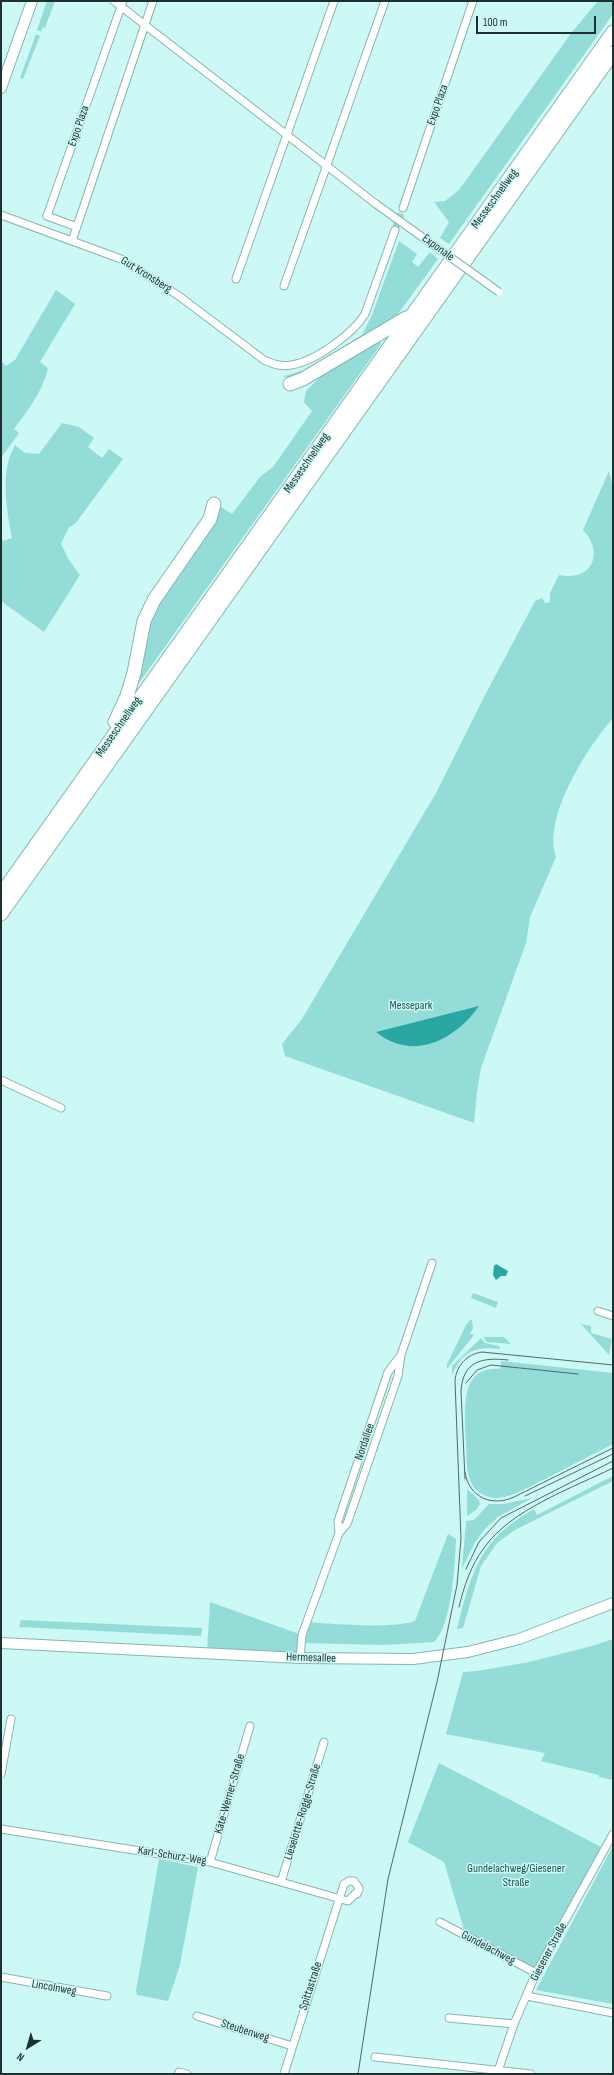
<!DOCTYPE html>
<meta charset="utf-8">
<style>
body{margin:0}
#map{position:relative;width:614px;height:2075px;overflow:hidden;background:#ccf9f5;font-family:"Sofia Sans Condensed",sans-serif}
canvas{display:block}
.frame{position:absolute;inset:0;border:2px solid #1e302f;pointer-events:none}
.north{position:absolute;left:8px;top:2027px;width:40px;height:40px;-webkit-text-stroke:3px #ccf9f5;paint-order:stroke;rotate:217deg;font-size:11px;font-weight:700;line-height:16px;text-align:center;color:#1e302f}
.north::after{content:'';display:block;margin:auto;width:14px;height:18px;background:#1e302f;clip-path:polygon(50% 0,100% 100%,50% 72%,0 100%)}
.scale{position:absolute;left:476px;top:16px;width:120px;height:18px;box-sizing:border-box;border:2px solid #1e302f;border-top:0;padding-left:5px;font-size:12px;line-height:14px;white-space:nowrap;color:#1e302f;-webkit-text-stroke:3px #ccf9f5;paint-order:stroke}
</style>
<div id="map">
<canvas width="614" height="2075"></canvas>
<div class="frame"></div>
<div class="north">N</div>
<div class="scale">100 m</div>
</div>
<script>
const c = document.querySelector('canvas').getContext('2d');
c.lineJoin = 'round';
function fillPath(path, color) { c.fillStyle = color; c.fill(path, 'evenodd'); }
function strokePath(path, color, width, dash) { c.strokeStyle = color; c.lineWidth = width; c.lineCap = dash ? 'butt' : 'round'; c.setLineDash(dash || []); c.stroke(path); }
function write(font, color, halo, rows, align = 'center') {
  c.font = font + ' "Sofia Sans Condensed",sans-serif'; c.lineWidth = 3; c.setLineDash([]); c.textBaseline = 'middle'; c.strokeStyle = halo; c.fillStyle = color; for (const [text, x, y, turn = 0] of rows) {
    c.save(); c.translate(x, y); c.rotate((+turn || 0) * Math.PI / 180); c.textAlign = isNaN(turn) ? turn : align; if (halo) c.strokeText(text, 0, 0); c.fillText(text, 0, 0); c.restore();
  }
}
const green = new Path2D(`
 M47,1H55L45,28L43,27L41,32L37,30Z
 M598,1H613V14L449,244L440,238L449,222L434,202L445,201L459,190L572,32Z
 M36,34L40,36L23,79L20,78Z
 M399,241L417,254L412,262L418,267L430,252L438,259L395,318L322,365L292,377H282L307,369L362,335L372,315Z
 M56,290L75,304L40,362L48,368C43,391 28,410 14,429L19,433L1,458V361L6,366L15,360Z
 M380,341L381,344L134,690L147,625L156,602L218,505L232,514L260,477L273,467L312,411L304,402L306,391L324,373Z
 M62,423L79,427L94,438L88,447L102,458L109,449L123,459L75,524L69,527L61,544L69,560L80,575L44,632L1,601V538L3,541L12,538C6,506 0,472 15,445L25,453L39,454Z
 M609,471L613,487V718C588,746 542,818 556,857L530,917L526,943L481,1068L477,1092L474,1123L285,1056L282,1044L302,1019L436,793L483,699L535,601L542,598L545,603L550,602V593L559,575C592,582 605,553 583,530Z
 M473,1293L498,1302L496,1308L471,1298Z
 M470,1320H472L473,1328L470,1334L474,1335L447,1369V1364L466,1325Z
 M581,1324L591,1326V1333L612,1339L609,1355Z
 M483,1337H504L511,1344L487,1342Z
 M481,1338L485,1343L499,1346L500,1349C476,1346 461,1351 452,1376V1366Z
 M501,1361L613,1373V1444C590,1456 567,1467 545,1479C530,1486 514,1497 497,1498C488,1498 479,1494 473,1486C465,1473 467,1456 466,1441C465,1414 458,1365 500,1369Z
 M613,1476V1481L515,1530L497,1543L481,1566L463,1628L457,1629C472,1571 479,1540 534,1509L537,1515Z
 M467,1489L479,1500L480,1504L476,1510L467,1516Z
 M532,1498L498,1517L486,1528L475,1542L462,1569L466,1521L474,1520L489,1504H503Z
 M448,1534L456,1539C455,1564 452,1625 434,1642L384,1645L302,1643L300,1658L207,1653L210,1602L302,1635L307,1622C332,1624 393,1629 415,1621Z
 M21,1620L202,1628L201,1636L19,1627Z
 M613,1639V1780L599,1777V1775L541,1761L545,1753L446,1734L463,1672L477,1671L529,1662L592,1646Z
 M439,1763L605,1849L536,1973L466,1936L444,1862L408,1842Z
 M613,1846V2004L536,1990Z
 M159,1859L198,1867L180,1965L168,2001L137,1995L136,1991Z`);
const water = new Path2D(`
 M479,1006C455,1040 413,1062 376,1032Z
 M496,1264L508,1271L506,1276H501L496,1280L493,1275L494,1266Z`);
const streetTunnel = new Path2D(`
 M395,230L403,208`);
const street = new Path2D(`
 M114,1L376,204
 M403,208L473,1
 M1,215L121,259L179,296L264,360C273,364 281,367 291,365C314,362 353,334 365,314L395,230
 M77,227L47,216L123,1
 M72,241L153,1
 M236,279L334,1
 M284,286L385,1
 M1,1080L61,1108
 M598,1311L613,1316
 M339,1533L347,1524L398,1376L401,1355L432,1263
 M300,1658L302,1635L339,1533L338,1521L388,1372L401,1355
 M1,1774L11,1719
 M1,1829L210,1862L348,1901L359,1890
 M210,1862L250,1726
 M281,1882L324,1742
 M440,1922L536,1973
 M1,1977L107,1996
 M527,1996L613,2013
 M197,2016L292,2046
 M449,2018L514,2024
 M375,2057L531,2074
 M178,2074L179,2072L187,2074
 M284,2074L344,1884L349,1881H354L359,1888L357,1894
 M497,2074L514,2024L536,1973L613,1834`);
const secondary = new Path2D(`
 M1,88L32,1
 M1,1643L300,1658L413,1659L468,1652L519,1639L613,1603`);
const highway = new Path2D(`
 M290,384L303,379L406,318
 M115,722L127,696L134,673L144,621L154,600L210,519L214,504
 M1,894L613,32
 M1,914L613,53`);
const tram = new Path2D(`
 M466,1383L477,1370L491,1365L578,1374
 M465,1472C469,1498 492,1507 514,1497L613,1448
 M465,1479L461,1391C463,1361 482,1357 508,1360
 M525,1496L613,1454
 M466,1569L479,1542L501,1518L613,1461
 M459,1607C464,1586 471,1565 484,1548C510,1510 572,1488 613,1468
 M358,2074L388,1879L437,1682L457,1585L461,1539L455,1381C456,1366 467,1354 482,1352L613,1365`);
const streetBridge = new Path2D(`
 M376,204L499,292`);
const streetNames = [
 ["Expo Plaza",438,105,-71],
 ["Expo Plaza",79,126,-71],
 ["Messeschnellweg",495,199,-54],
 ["Exponale",438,248,36],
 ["Gut Kronsberg",146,275,32],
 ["Messeschnellweg",307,463,-55],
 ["Messeschnellweg",119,727,-55],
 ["Nordallee",365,1442,-71],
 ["Hermesallee",311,1658,2],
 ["Käte-Werner-Straße",230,1794,-74],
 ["Lieselotte-Rogge-Straße",303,1812,-73],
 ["Karl-Schurz-Weg",172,1856,9],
 ["Gundelachweg",488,1948,28],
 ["Giesener Straße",549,1952,-62],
 ["Spittastraße",311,1986,-72],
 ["Lincolnweg",54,1988,10],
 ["Steubenweg",245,2031,18]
];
const parkNames = [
 ["Messepark",411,1006],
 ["Gundelachweg/Giesener",516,1869],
 ["Straße",516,1883]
];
fillPath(green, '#94dcd7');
fillPath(water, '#2aa7a2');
strokePath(streetTunnel, '#a9d1cd', 7, [7, 3.5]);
strokePath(street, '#89b4b0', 9);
strokePath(secondary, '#89b4b0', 12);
strokePath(highway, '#89b4b0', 15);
strokePath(street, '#fff', 7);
strokePath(secondary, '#fff', 10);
strokePath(highway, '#fff', 13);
strokePath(tram, '#506968', 1);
strokePath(streetBridge, '#89b4b0', 9, []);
strokePath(streetBridge, '#fff', 7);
write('12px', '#1e302f', '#ccf9f5', streetNames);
write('12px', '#215350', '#ccf9f5', parkNames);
</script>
